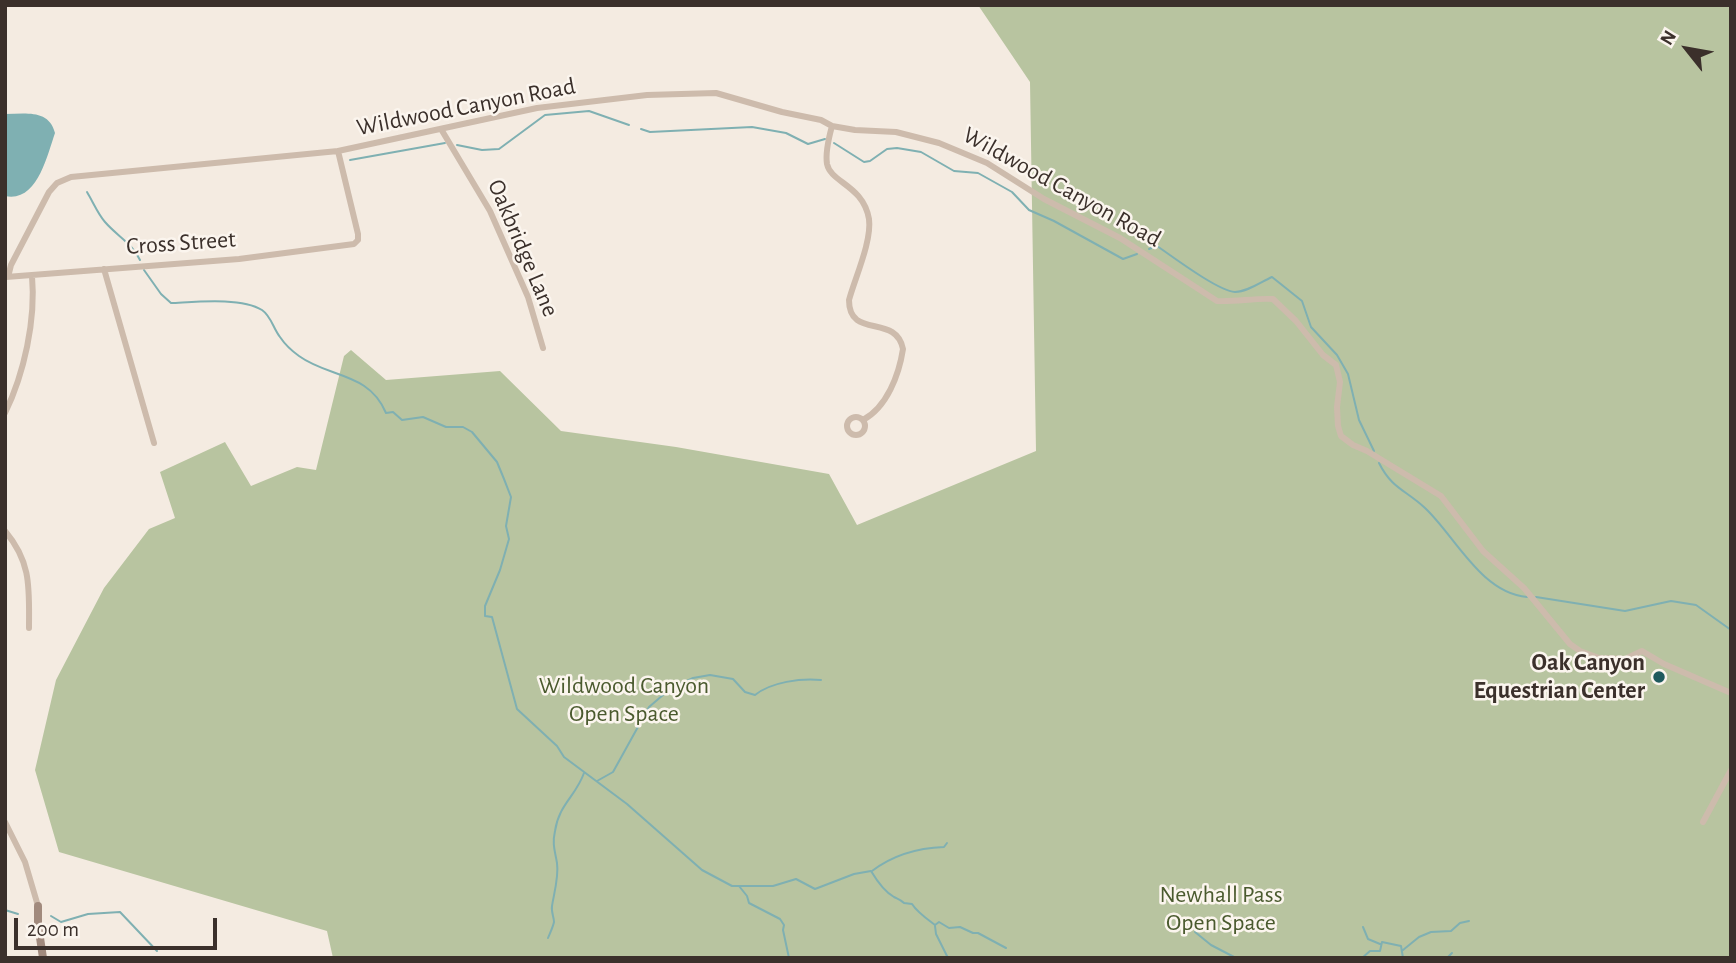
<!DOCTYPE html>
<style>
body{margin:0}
#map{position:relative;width:1736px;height:963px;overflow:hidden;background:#f4ebe1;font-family:"Alegreya Sans",sans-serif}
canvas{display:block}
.frame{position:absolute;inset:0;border:7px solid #3b302b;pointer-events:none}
.north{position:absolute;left:1652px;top:14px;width:70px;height:70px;-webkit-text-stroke:5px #fbf5ee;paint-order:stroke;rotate:301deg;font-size:19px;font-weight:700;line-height:28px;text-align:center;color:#3b302b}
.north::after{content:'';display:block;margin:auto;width:24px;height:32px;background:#3b302b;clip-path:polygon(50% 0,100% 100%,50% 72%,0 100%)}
.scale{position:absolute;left:14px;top:918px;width:203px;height:32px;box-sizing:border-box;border:4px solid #3b302b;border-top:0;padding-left:9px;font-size:21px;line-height:24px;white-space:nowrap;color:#3b302b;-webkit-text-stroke:5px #fbf5ee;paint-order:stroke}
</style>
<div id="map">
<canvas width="1736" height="963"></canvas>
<div class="frame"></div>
<div class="north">N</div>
<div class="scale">200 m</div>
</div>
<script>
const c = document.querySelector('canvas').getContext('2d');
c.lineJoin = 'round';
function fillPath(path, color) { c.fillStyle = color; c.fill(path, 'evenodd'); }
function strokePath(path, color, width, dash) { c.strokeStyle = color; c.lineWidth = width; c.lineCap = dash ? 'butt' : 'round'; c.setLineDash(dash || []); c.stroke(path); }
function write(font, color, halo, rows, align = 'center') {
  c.font = font + ' "Alegreya Sans",sans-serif'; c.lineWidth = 5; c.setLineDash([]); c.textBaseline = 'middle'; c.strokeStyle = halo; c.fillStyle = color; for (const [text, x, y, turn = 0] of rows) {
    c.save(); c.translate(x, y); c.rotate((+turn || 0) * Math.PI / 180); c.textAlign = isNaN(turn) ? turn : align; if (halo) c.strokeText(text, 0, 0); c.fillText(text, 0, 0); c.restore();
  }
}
const green = new Path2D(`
 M978,5H1731V958H333L327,931L59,852L35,770L56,680L104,588L149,529L175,518L160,472L225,442L251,486L297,467L316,470L344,356L351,350L386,380L500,371L561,431L676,447L829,474L857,525L1036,451L1030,82Z`);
const water = new Path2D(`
 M5,114C25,114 49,109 55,133C47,156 37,203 5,196Z`);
const stream = new Path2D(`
 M641,129L650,132L752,127L786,133L808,144L825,139
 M834,143L864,162L870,161L887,149L897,148L921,152L954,171L978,173L1012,192L1029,210L1054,221L1123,259L1137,254
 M457,145L482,150L499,149L545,115L589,111L629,125
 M350,160L445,143
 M87,192C93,202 98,214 105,222C117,236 132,243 140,260
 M1149,249L1157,246C1173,257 1218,291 1235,292C1247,292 1261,282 1272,277L1302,301L1311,327L1337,355L1348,374L1359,420L1374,451
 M144,270L161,294L171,303C195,302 241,297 262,310C271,316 273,328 280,337C284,343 292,351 299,356C329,378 369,372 386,413L393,412L402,420L423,417L446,427H463L472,432L497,462L504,479L511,497L506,526L509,539L500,570L485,606V616L492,617L517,709L557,746L564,757L627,804L702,870L732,886H773L796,879L815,889L854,874L871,871C877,881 885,892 894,897C898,899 901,900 904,903L912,904C917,912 927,919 935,925L939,922L949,928L960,927L973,933H978L1006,948
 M1379,463C1392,489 1406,490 1425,508C1455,536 1481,593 1527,597
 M1536,597L1625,611L1671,601L1696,605L1731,630
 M597,781L613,772L649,707L670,689L693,678L710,675L733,679L745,692L755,695C771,682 801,678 821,680
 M872,871C893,855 917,848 944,847L947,843
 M739,886L747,896L749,903L780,919L784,925L783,930L789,958
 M5,910L18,914
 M51,916L61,922L88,914L120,912L157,951
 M935,926L936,934L948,958
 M1363,927L1368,939L1380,944
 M1195,932L1211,945L1236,958
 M548,938C550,933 553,927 554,922C554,917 551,912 552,906C554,893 559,877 557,863C555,851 552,844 555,831C559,804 576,796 584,773
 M1403,950L1419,937L1431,932L1451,931L1460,923L1469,921
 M1362,958L1370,951H1380L1382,942L1401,946L1403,958
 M1447,958L1452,953`);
const street = new Path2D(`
 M832,126C829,137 825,152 827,164C831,183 863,185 869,219C872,241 855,278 849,300C849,340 896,313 903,349C899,375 887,407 863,420
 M441,129L490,211L528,297L543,348
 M104,269L154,443
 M6,277L239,259L354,244L358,240V234L338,151
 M8,277L11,265L49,192L57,183L71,177L338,151L537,108L647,95L716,93L782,112L821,120L832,126L855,130L896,132L939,143L987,163L1044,199L1120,238L1217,301C1236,302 1254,298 1273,299L1296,321L1323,355L1336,365L1340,382L1337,407L1338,426L1341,436L1353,445L1367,451L1441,496L1483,551L1524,588L1570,644L1580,651L1599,658L1625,659L1642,651L1664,664L1731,693
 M5,413C24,374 36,320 32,276
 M847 426a9 9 0 1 1 18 0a9 9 0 1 1-18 0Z
 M5,531C32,563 29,589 29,628
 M5,822L25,862L38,906
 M1703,822L1731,770`);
const secondary = new Path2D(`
 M38,906V924L43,958`);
const markers = [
 [1659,677,7,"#1f5a5e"]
];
const streetNames = [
 ["Wildwood Canyon Road",466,107,-11],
 ["Wildwood Canyon Road",1062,187,29],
 ["Cross Street",181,243,-4],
 ["Oakbridge Lane",523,248,67]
];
const poiNames = [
 ["Oak Canyon",1645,663],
 ["Equestrian Center",1645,691]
];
const parkNames = [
 ["Wildwood Canyon",624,686],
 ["Open Space",624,714],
 ["Newhall Pass",1221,895],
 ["Open Space",1221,923]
];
fillPath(green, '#b8c4a0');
fillPath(water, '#7fb0b2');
strokePath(stream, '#7fb0b2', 2);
strokePath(street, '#cdbbac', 6);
strokePath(secondary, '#a18a7d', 8);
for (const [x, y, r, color] of markers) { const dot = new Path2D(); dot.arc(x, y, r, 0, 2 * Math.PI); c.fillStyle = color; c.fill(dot); strokePath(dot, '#fbf5ee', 2.5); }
write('24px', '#3b302b', '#fbf5ee', streetNames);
write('bold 24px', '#3b302b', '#fbf5ee', poiNames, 'right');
write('24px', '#4a5a2e', '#fbf5ee', parkNames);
</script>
